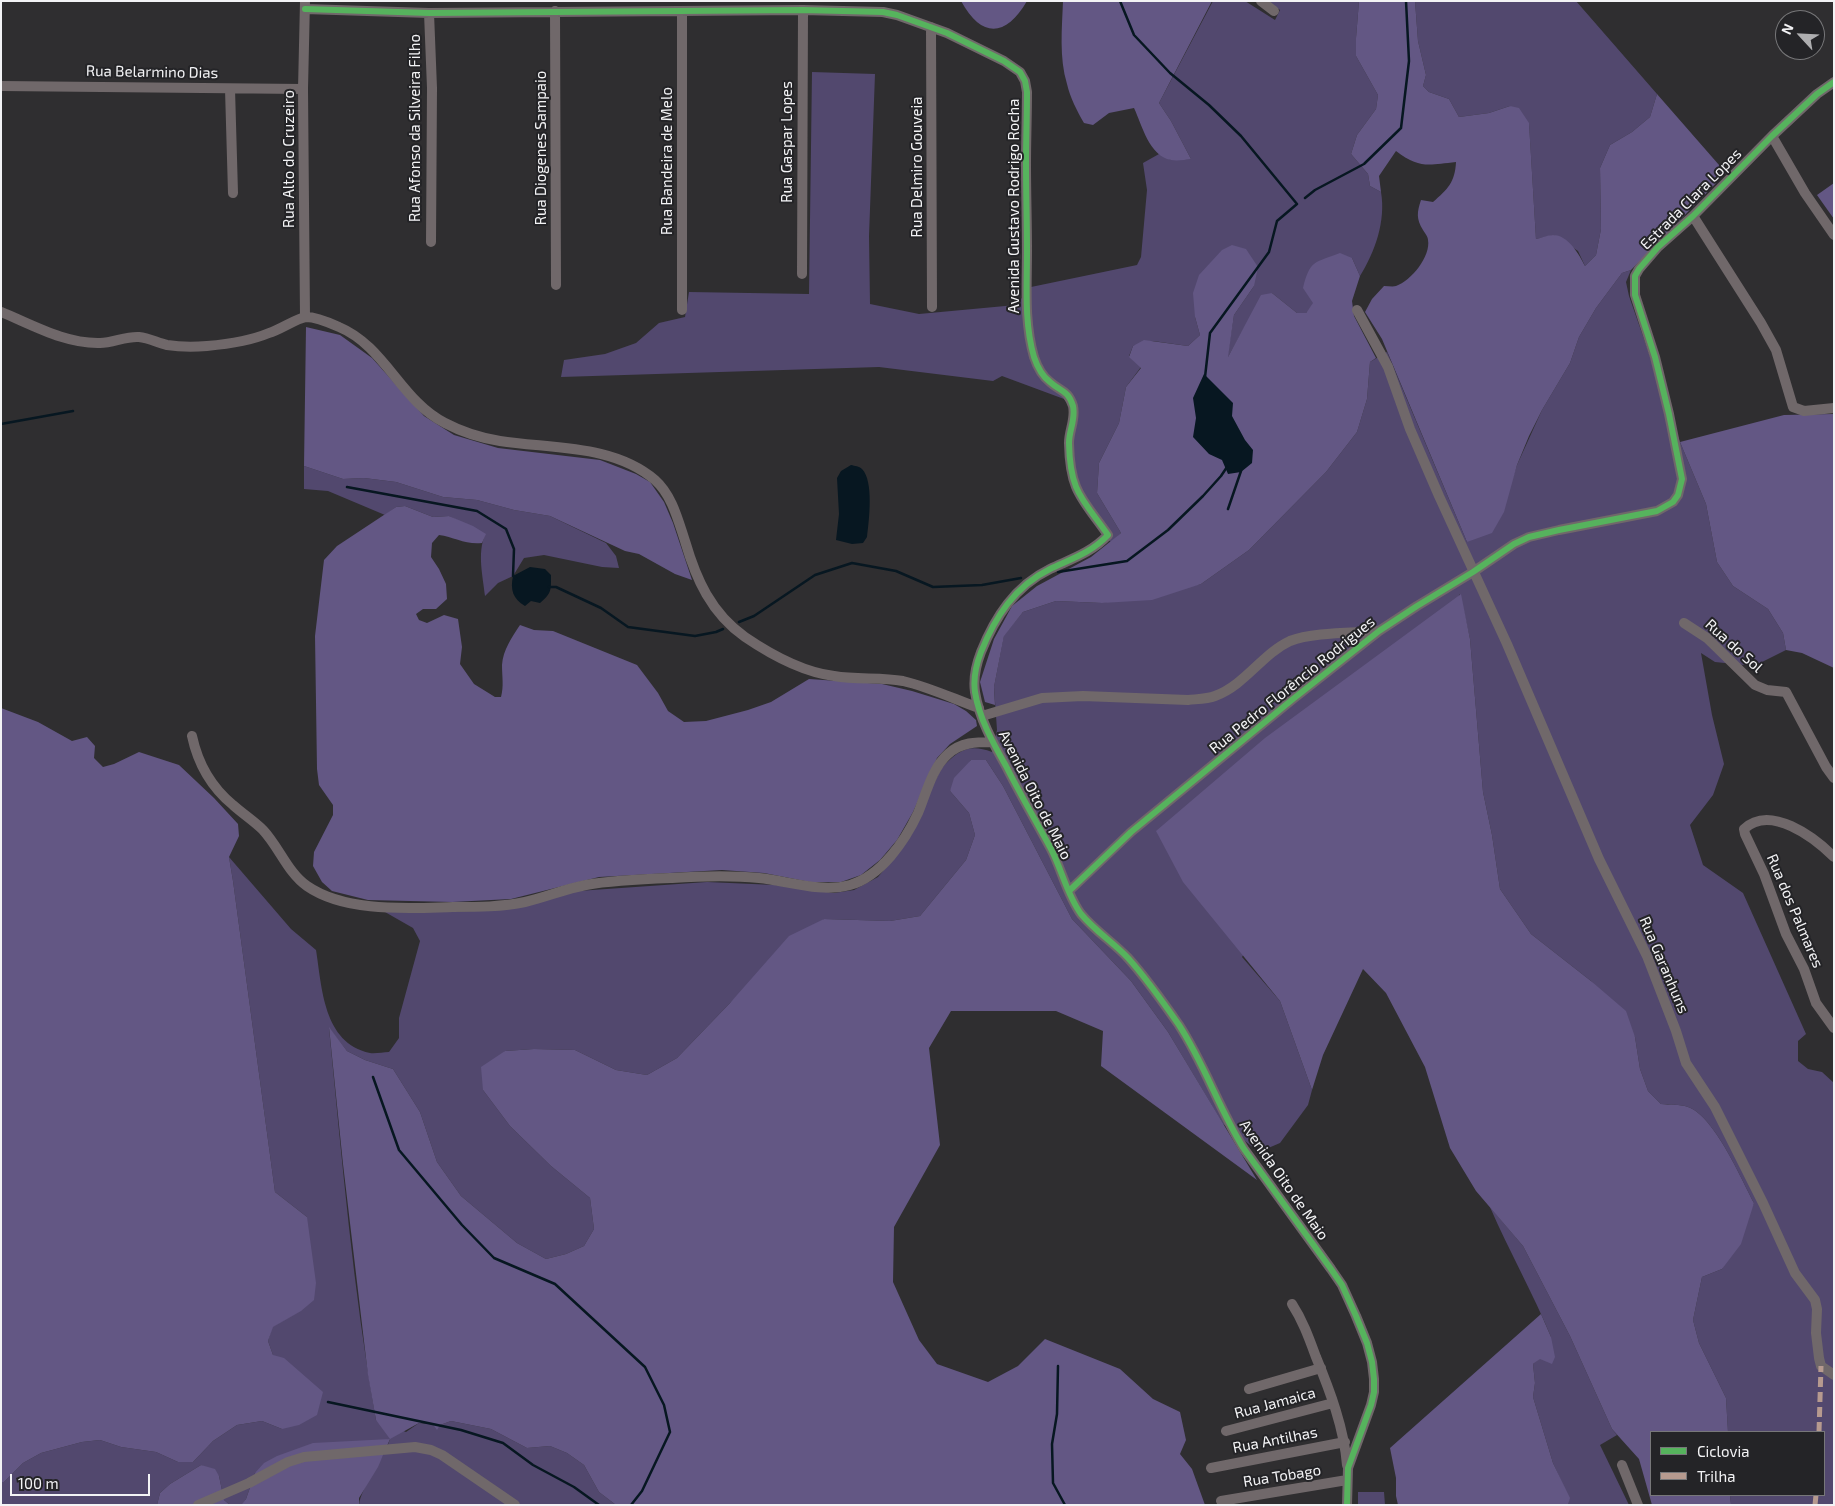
<!DOCTYPE html>
<meta charset="utf-8">
<style>
body{margin:0}
#map{position:relative;width:1835px;height:1506px;overflow:hidden;background:#2f2e30;font-family:"Exo 2",sans-serif}
canvas{display:block}
.frame{position:absolute;inset:0;border:2px solid #f3f3f5;pointer-events:none}
.legend{position:absolute;left:1650px;top:1431px;width:175px;height:65px;box-sizing:border-box;background:#242427;border:1px solid #777779;margin:0;padding:6px 9px;list-style:none;font-size:15px;color:#f3f3f5}
.legend li{display:flex;align-items:center;gap:10px;height:25px}
.legend b{width:25px;border:1px solid #777779}
.north{position:absolute;left:1775px;top:10px;width:50px;height:50px;box-sizing:border-box;background:#242427;border:1px solid #777779;border-radius:50%;rotate:295deg;font-size:14px;font-weight:700;line-height:20px;text-align:center;color:#f3f3f5}
.north::after{content:'';display:block;margin:auto;width:18px;height:22px;background:#aeaeb0;clip-path:polygon(50% 0,100% 100%,50% 72%,0 100%)}
.scale{position:absolute;left:10px;top:1474px;width:140px;height:22px;box-sizing:border-box;border:2px solid #f3f3f5;border-top:0;padding-left:6px;font-size:15px;line-height:18px;white-space:nowrap;color:#f3f3f5;-webkit-text-stroke:4px #242427;paint-order:stroke}
</style>
<div id="map">
<canvas width="1835" height="1506"></canvas>
<div class="frame"></div>
<ul class="legend">
<li><b style="height:6px;background:#56b35d"></b>Ciclovia</li>
<li><b style="height:6px;background:#b69a8f"></b>Trilha</li>
</ul>
<div class="north">N</div>
<div class="scale">100 m</div>
</div>
<script>
const c = document.querySelector('canvas').getContext('2d');
c.lineJoin = 'round';
function fillPath(path, color) { c.fillStyle = color; c.fill(path, 'evenodd'); }
function strokePath(path, color, width, dash) { c.strokeStyle = color; c.lineWidth = width; c.lineCap = dash ? 'butt' : 'round'; c.setLineDash(dash || []); c.stroke(path); }
function write(font, color, halo, rows, align = 'center') {
  c.font = font + ' "Exo 2",sans-serif'; c.lineWidth = 4; c.setLineDash([]); c.textBaseline = 'middle'; c.strokeStyle = halo; c.fillStyle = color; for (const [text, x, y, turn = 0] of rows) {
    c.save(); c.translate(x, y); c.rotate((+turn || 0) * Math.PI / 180); c.textAlign = isNaN(turn) ? turn : align; if (halo) c.strokeText(text, 0, 0); c.fillText(text, 0, 0); c.restore();
  }
}
const green = new Path2D(`
 M1213,1H1245L1275,20L1280,10L1268,1H1359L1356,38V56L1378,95L1376,109L1357,135L1351,154L1368,174L1370,186L1381,192C1386,221 1375,252 1360,276L1352,258L1306,313H1297L1272,293L1244,328L1227,359L1234,315L1254,286L1195,317L1200,335L1188,346L1153,341L1133,346L1129,356L1141,367L1126,387L1119,423L1099,463L1097,493L1121,533L1111,542L1101,533L1071,481L1070,408L1064,399L1002,376L993,381L879,367L561,377L564,360L605,354L636,343L659,323L685,317L689,292L809,294L812,72L875,74L869,236L870,304L919,314L1016,305L1031,287L1137,265L1141,257L1147,190L1143,163L1159,154L1171,160L1191,159L1171,121L1159,103Z
 M1415,1H1576L1657,94L1650,117L1632,132L1610,145L1600,168L1601,229L1596,255L1585,266L1578,251L1554,235L1536,239L1529,124L1510,106L1489,113L1459,117L1449,99L1429,92L1423,86L1426,75L1418,41Z
 M1631,270L1626,282L1629,296L1680,442L1706,504L1717,562L1733,586L1768,609L1783,633L1786,650L1754,666L1715,662L1701,653L1712,715L1724,764L1713,795L1690,825L1703,865L1743,893L1806,1034L1798,1041V1061L1808,1069L1822,1072L1834,1083V1505H1731L1730,1495H1824V1432H1728L1726,1398L1699,1343L1693,1320L1702,1277L1722,1269L1754,1203C1741,1178 1714,1116 1688,1107C1680,1104 1669,1105 1661,1104L1648,1091L1640,1069L1635,1037L1591,981L1531,934L1500,889L1492,835L1483,792L1470,639L1460,594L1242,957L1280,1001L1312,1090L1308,1105L1280,1143L1259,1152L1223,1124L1168,1032L1131,981L1072,919L1003,786L986,760H971L950,791L969,813L975,835L966,860L920,916L890,921L824,919L730,1003L677,1058L647,1075L616,1070L575,1050L534,1049L505,1051L483,1090L510,1126L551,1166L590,1198L594,1229L584,1246L566,1254L546,1259L517,1243L461,1196L437,1162L420,1112L393,1069L365,1060L347,1051L329,1028C342,1159 353,1291 376,1420L406,1432L419,1423L440,1425L451,1421L491,1429L527,1448L550,1446L567,1453L584,1465L599,1492L616,1505H359C361,1487 384,1459 390,1439L255,1473L246,1499L242,1505H230L224,1500L219,1476L201,1465L170,1484L160,1493L157,1505H1V1482H4L23,1463L41,1453L82,1442L100,1440L121,1447L156,1452L178,1462H193L213,1441L237,1425L262,1421L282,1429L273,1355L268,1341L272,1327L301,1310L307,1217L275,1192L233,881L229,857L291,929L316,950C322,987 323,1043 370,1053C375,1054 383,1052 389,1052L399,1038V1018L420,941L413,928L385,912L474,911L578,891L707,882L775,885L834,893L854,890L878,877L903,847L941,769C957,751 968,743 992,752L997,730L994,687L1004,635L1023,612L1056,601L1102,603L1201,584L1249,550L1326,472L1357,432L1367,399L1370,362L1387,352L1467,542L1510,486L1517,465L1542,410L1570,363L1579,337L1596,308L1622,273Z
 M304,466L343,479L364,478L396,482L443,497L477,500L514,510L550,516L606,543L616,556L619,568L602,567L544,555L524,558L513,576L498,583L485,596C483,577 477,553 485,535L449,516L433,517L405,506L396,507L385,515L328,491L304,489Z
 M1490,1207L1523,1246L1570,1336L1612,1429L1617,1435L1600,1445L1629,1505H1568L1569,1498L1553,1463L1533,1397L1535,1383L1533,1364L1539,1359L1551,1337C1533,1293 1509,1251 1490,1207Z
 M1358,1492H1384L1385,1505H1358Z`);
const forest = new Path2D(`
 M961,1H1027C1006,37 982,39 961,1Z
 M1063,1H1212L1159,103L1171,121L1191,159C1185,160 1177,161 1171,160C1149,156 1142,125 1134,108L1109,113L1093,125L1084,123C1077,111 1070,97 1067,84C1059,58 1062,28 1063,1Z
 M1359,1H1415L1418,41L1426,75L1423,86L1429,92L1449,99L1459,117L1489,113L1510,106L1519,108L1529,123L1536,239C1541,238 1548,235 1553,235C1568,235 1579,254 1585,266L1596,255L1601,229L1600,168L1610,145L1632,132L1650,117L1657,94L1726,173L1631,270L1622,273L1596,308L1579,337L1570,363L1542,410L1529,436L1517,465L1504,512L1492,533L1467,542L1382,339L1365,312L1372,299L1384,286C1388,286 1393,287 1396,286C1411,281 1431,256 1428,240C1428,237 1425,233 1423,230C1416,219 1417,212 1421,200L1433,202C1448,189 1455,182 1456,162C1428,165 1420,169 1396,151L1379,176L1381,192L1370,186L1368,174L1351,154L1357,135L1376,109L1378,95L1356,56V38Z
 M1834,183V219L1817,195Z
 M1232,245L1246,249L1258,267L1254,286L1234,315L1228,357L1261,295L1272,293L1297,313H1306L1313,303L1303,288C1310,260 1314,263 1340,253L1352,258L1360,276L1352,301L1354,316L1376,358L1370,362L1367,399L1357,432L1326,472L1249,550L1201,584L1152,600L1102,603L1056,601L1023,612L1004,636L994,687L995,705L985,702L980,682L994,639L1012,606L1037,586L1091,557L1121,533L1097,493L1099,463L1119,423L1126,387L1141,368L1129,357L1133,346L1144,340L1188,346L1200,335L1195,317L1193,293L1199,275L1222,250Z
 M306,327L340,335L372,358L424,416L454,435L498,448L600,460L636,474L650,482L664,502L673,523L692,580L675,574L639,554L625,551L550,516L514,510L477,500L443,497L396,482L364,478L343,479L304,466Z
 M1834,414V668L1802,653L1786,650L1783,633L1768,609L1733,586L1717,562L1706,504L1680,442L1784,415Z
 M405,506L433,517L449,516L473,526L486,534L482,543C466,545 454,537 439,535L432,543L431,557L439,569L446,584L447,599L436,609H423L416,614L419,620L427,623L444,615L458,619L462,647L460,664L474,684L495,697H501C504,686 502,677 502,665C503,650 512,637 520,625L534,630L553,631L637,665L658,693L668,711L684,722L706,721L748,710L771,702L809,679L882,684L912,691L954,704L966,711L976,720L977,726L950,744L937,758L913,812L897,840L880,860L861,875L841,882H810L764,873L722,870L599,877L511,899L452,902L368,900L332,891L322,882L313,866L314,852L333,815V805L319,785L317,769L315,636L324,560L337,546L396,507Z
 M1461,594L1470,639L1483,792L1492,835L1500,889L1531,934L1591,981L1626,1011L1635,1037L1640,1069L1648,1091L1661,1104C1669,1105 1680,1104 1688,1107C1714,1116 1741,1178 1754,1203L1741,1244L1722,1269L1702,1277L1693,1320L1699,1343L1726,1398L1728,1432H1651V1495H1730L1731,1505H1652L1639,1459L1612,1429L1570,1336L1523,1246L1476,1191L1450,1148L1425,1067L1386,993L1363,969L1323,1055L1312,1090L1280,1001L1183,882L1156,831L1265,738Z
 M1,708L38,722L72,741L87,737L95,746L94,758L103,767L114,764L139,752L179,765L214,798L238,824L239,836L229,857L233,881L275,1192L307,1217L316,1283L314,1300L301,1311L273,1327L268,1341L273,1355L284,1358L323,1392L317,1415L299,1425L282,1429L262,1421L237,1425L213,1441L193,1462H178L156,1452L121,1447L100,1440L82,1442L41,1453L23,1463L4,1482H1Z
 M971,760H986L1003,786L1072,919L1131,981L1168,1032L1257,1180L1101,1066L1103,1031L1056,1011H951L929,1048L940,1145L894,1227L893,1282L919,1340L937,1364L988,1382L1018,1366L1045,1339L1120,1369L1153,1399L1180,1412L1186,1440L1180,1454L1192,1469L1205,1505H616L599,1492L584,1465L567,1453L550,1446L527,1448L491,1429L451,1421L440,1425L437,1430L432,1423H419L390,1439L378,1467L359,1498V1505H238L242,1504L246,1499L255,1473L264,1463L277,1456L313,1443L390,1439L376,1420L368,1375L343,1164L329,1027L347,1051L365,1060L393,1069L420,1112L437,1162L461,1196L517,1243L546,1259L566,1254L584,1246L594,1229L590,1198L551,1166L510,1126L483,1090L481,1067L505,1051L534,1049L575,1050L616,1070L647,1075L677,1058L730,1003L789,936L824,919L890,921L920,916L966,860L975,835L969,813L950,791L954,778Z
 M1541,1314L1551,1337L1555,1357L1552,1364L1540,1359L1533,1364L1535,1383L1533,1397L1553,1463L1570,1498L1568,1505H1398L1396,1496V1478L1390,1448Z
 M201,1465L215,1469L219,1476L224,1500L230,1505H157L160,1493L170,1484Z`);
const water = new Path2D(`
 M1204,374L1233,403L1232,416L1245,440L1253,450L1252,463L1241,472L1228,474L1222,460L1209,454L1193,437L1196,418L1193,398Z
 M851,465C855,466 859,466 862,469C874,481 869,521 867,537L863,543L852,544L836,540L839,514L837,478L841,471Z
 M530,567L545,569L551,575C551,590 552,593 540,603L531,601L525,606C513,599 510,590 513,576Z`);
const stream = new Path2D(`
 M1120,1L1134,35L1170,73L1209,105L1241,136L1297,204L1277,221L1269,252L1210,333L1205,377
 M1305,198L1315,190L1364,164L1401,128L1409,61L1406,1
 M1,424L73,411
 M347,487L477,511L506,529L514,549L513,576L516,578
 M1228,509L1241,471
 M1058,572L1127,561L1168,530L1203,496L1221,476L1227,467
 M549,587H556L601,608L628,627L695,636L716,632L723,629
 M739,622L754,616L815,575L852,563L896,571L933,587L982,585L1021,578
 M373,1077L399,1150L462,1225L494,1258L555,1284L645,1367L664,1405L670,1432L642,1491L631,1505
 M1058,1366L1057,1414L1052,1444L1053,1483L1065,1505
 M328,1402L461,1430L503,1443L533,1465L574,1487L599,1505`);
const street = new Path2D(`
 M305,1L303,89L305,317
 M1261,1L1274,11
 M305,9L429,13L803,10L883,12L897,15L947,33L1004,61L1020,72L1025,81L1027,92C1027,116 1026,140 1026,164C1026,193 1027,222 1027,251C1027,287 1024,322 1034,357C1037,366 1042,376 1050,382C1061,392 1068,390 1073,406C1076,419 1069,430 1069,443C1070,492 1082,498 1108,535C1091,553 1071,559 1050,569C1015,586 995,617 981,652C976,665 973,678 975,692C979,718 993,743 1006,766C1020,794 1036,821 1051,849C1062,870 1067,895 1081,914C1095,931 1114,943 1128,958C1147,979 1163,1002 1179,1025C1205,1065 1219,1109 1244,1149L1331,1269L1342,1285L1356,1316L1367,1343L1372,1362L1374,1379V1392L1371,1405L1348,1468L1347,1505
 M555,11L556,285
 M682,12V310
 M429,13L432,88L431,242
 M931,27L932,307
 M1,86L303,89
 M230,89L233,193
 M1772,136L1805,193L1834,235
 M1693,216L1761,323L1776,350L1793,407L1804,411L1834,408
 M802,274L803,10
 M1357,310L1388,367L1410,429L1439,496L1507,644L1599,859L1647,956L1676,1031L1686,1063L1715,1107L1763,1203L1795,1273L1815,1300L1817,1309L1816,1333L1819,1358L1821,1366L1834,1375
 M1,312C33,325 65,344 100,343C113,343 126,336 139,337C149,338 158,343 167,345C180,347 194,347 207,346C229,344 250,341 269,333C280,330 297,318 306,317C317,317 330,323 339,327C385,346 401,401 445,423C462,432 481,438 500,441C551,449 613,444 655,480C672,495 678,520 685,541C696,579 711,613 745,637C770,654 802,672 834,676C857,680 880,677 903,681C929,687 954,699 979,708
 M1684,623L1707,638L1755,685L1767,690L1786,692L1826,767L1834,778
 M982,716L1042,698L1083,696L1188,700C1197,699 1207,699 1215,696C1245,685 1262,654 1290,641C1312,632 1354,633 1378,631
 M192,736C198,764 211,787 233,805C243,814 254,821 263,830C279,847 288,873 307,886C346,913 409,908 453,907C478,907 502,907 525,902C546,897 565,889 586,885C614,880 644,879 672,878C701,876 730,875 759,878C788,881 821,893 850,885C881,876 905,841 918,813C926,794 932,768 948,754C961,742 976,742 993,742
 M1834,857C1814,837 1770,804 1744,829L1745,834L1764,874L1786,934L1804,969L1816,1003L1834,1028
 M1069,891L1131,832L1293,699L1379,631L1417,606L1473,572L1514,544L1529,537L1559,530L1657,511L1673,502L1678,495L1682,479L1669,414L1655,357L1635,295V276L1639,269L1658,247L1693,216L1772,136L1817,94L1834,82
 M1292,1304C1303,1321 1309,1338 1316,1357C1330,1391 1344,1428 1347,1465
 M1249,1389L1321,1368
 M1226,1431L1333,1403
 M1622,1465L1638,1505
 M1211,1468L1345,1442
 M1221,1501L1347,1480
 M198,1505L249,1483L288,1462L304,1457L415,1447L431,1450L442,1455L515,1505`);
const quiet = new Path2D(`
 M1819,1432L1821,1366
 M1815,1505L1816,1495`);
const cycleway = new Path2D(`
 M305,9L429,13L803,10L883,12L897,15L947,33L1004,61L1020,72L1025,81L1027,92C1027,116 1026,140 1026,164C1026,193 1027,222 1027,251C1027,287 1024,322 1034,357C1037,366 1042,376 1050,382C1061,392 1068,390 1073,406C1076,419 1069,430 1069,443C1070,492 1082,498 1108,535C1091,553 1071,559 1050,569C1015,586 995,617 981,652C976,665 973,678 975,692C979,718 993,743 1006,766C1020,794 1036,821 1051,849C1062,870 1067,895 1081,914C1095,931 1114,943 1128,958C1147,979 1163,1002 1179,1025C1205,1065 1219,1109 1244,1149L1331,1269L1342,1285L1356,1316L1367,1343L1372,1362L1374,1379V1392L1371,1405L1348,1468L1347,1505
 M1069,891L1131,832L1293,699L1379,631L1417,606L1473,572L1514,544L1529,537L1559,530L1657,511L1673,502L1678,495L1682,479L1669,414L1655,357L1635,295V276L1639,269L1658,247L1693,216L1772,136L1817,94L1834,82`);
const streetNames = [
 ["Rua Belarmino Dias",152,72,1],
 ["Rua Afonso da Silveira Filho",415,128,-90],
 ["Rua Gaspar Lopes",787,142,-90],
 ["Rua Diogenes Sampaio",541,148,-90],
 ["Rua Alto do Cruzeiro",289,159,-90],
 ["Rua Bandeira de Melo",667,161,-90],
 ["Rua Delmiro Gouveia",917,167,-90],
 ["Estrada Clara Lopes",1691,199,-45],
 ["Avenida Gustavo Rodrigo Rocha",1014,206,-90],
 ["Rua do Sol",1734,646,42],
 ["Rua Pedro Florêncio Rodrigues",1292,685,-39],
 ["Avenida Oito de Maio",1035,795,63],
 ["Rua dos Palmares",1795,911,67],
 ["Rua Garanhuns",1664,965,67],
 ["Avenida Oito de Maio",1284,1180,55],
 ["Rua Jamaica",1275,1403,-15],
 ["Rua Antilhas",1275,1440,-11],
 ["Rua Tobago",1282,1476,-9]
];
fillPath(green, '#52486e');
fillPath(forest, '#635784');
fillPath(water, '#071721');
strokePath(stream, '#071721', 2.5);
strokePath(street, '#70686a', 10);
strokePath(quiet, '#b69a8f', 5, [10, 5]);
strokePath(cycleway, '#56b35d', 6);
write('15px', '#f3f3f5', '#242427', streetNames);
</script>
